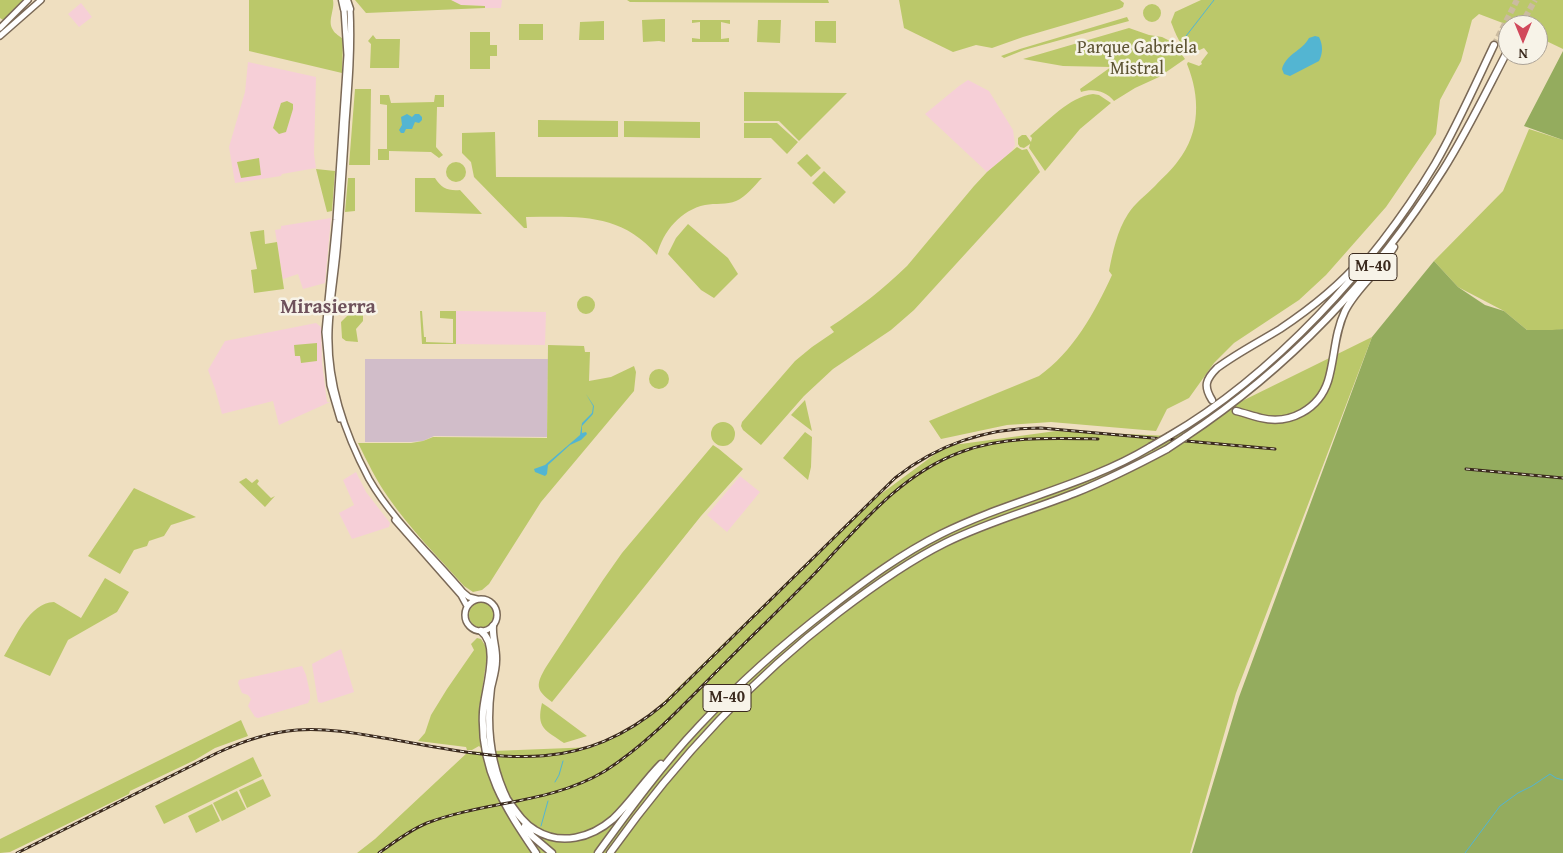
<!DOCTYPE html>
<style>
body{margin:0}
#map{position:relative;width:1563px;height:853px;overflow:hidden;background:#efdfc0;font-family:"Gentium Book Plus",serif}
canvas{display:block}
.north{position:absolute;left:1498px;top:15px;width:50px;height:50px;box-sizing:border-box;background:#f7f3e8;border:1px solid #aca397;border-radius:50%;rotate:180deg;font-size:14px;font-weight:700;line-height:20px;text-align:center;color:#3b2a1e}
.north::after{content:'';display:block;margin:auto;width:18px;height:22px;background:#d1495b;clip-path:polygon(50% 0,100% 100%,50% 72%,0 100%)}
</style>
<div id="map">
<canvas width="1563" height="853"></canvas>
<div class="north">N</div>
</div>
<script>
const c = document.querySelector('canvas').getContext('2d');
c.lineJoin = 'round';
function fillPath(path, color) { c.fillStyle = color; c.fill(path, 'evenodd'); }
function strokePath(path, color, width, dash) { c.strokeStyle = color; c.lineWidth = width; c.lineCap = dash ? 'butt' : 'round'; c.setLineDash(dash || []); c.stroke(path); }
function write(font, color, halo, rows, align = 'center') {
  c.font = font + ' "Gentium Book Plus",serif'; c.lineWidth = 5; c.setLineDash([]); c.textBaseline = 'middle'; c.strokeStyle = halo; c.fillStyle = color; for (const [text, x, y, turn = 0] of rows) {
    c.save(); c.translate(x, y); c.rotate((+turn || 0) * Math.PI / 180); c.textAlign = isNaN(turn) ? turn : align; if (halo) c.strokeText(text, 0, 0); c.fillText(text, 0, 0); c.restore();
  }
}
const built = new Path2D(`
 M451,0H502L501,8H485V6L461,5Z
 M81,3L92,17L79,27L68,14Z
 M248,62L316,77L314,154L316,168L282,174L281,176L235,183L229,147L245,92Z
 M968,80L989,91L1013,130L1015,145L1011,152L987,172L925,114L959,86Z
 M331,218L325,283L303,289L298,274L283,279L275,230L281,229V226Z
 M456,311L546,312L545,345L456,344Z
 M316,323L321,327L322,363L327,402H330L279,425L273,401L222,414L215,389L208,370L225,341Z
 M356,472L366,492L390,523L389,527L352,539L339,513L354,505L343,480Z
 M740,476L760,492L727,532L707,515Z
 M341,649L354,692L321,703L318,702L312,664Z
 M302,666L306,675L310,693V699L308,703L258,718L255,717L248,706L251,699L248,695L242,693L238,683L239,680Z`);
const industrial = new Path2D(`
 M365,359H548L547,437L434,436L423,441L411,442H365Z`);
const green = new Path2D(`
 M0,0H24L3,20L0,18Z
 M249,0H333C335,10 327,21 333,30C335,34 340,36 343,39L342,73L249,51Z
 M355,0H451L461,5L485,6V8L366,13Z
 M627,0H828L829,3L630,2Z
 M899,0H1120L1124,3L1123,7L1119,9L1023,37L992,48L976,45L953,52L904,28Z
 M1201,0H1563V49L1538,37V25H1508L1479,14L1472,20L1461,61L1440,100L1436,134L1386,207L1326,275L1299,300L1234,343L1214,363L1189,398L1167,409L1156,431L1051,422L1007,425L941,439L929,421L1039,376C1073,352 1095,312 1112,275L1109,271C1113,251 1117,231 1128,214C1135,203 1146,195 1155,186C1162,178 1172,170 1178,161C1201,132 1200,96 1187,64L1188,62L1199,66L1202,64L1201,62L1208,53L1204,48L1193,53C1181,50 1175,32 1171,22L1175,12Z
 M1143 13a9 9 0 1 1 18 0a9 9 0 1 1-18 0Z
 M1127,17L1129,21L1024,50L1004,58L1001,56L1020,49Z
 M662,19H665V42L659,41L643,42L642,20Z
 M692,20H730V24L721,22V39L729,38V42H692V38L700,39V22L692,23Z
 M758,20H781L780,43L757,42Z
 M604,21V40H579L580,22Z
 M815,21H836V43L815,42Z
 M519,24H543V40H519Z
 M1129,28L1149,35L1162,37L1168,40L1174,44L1185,59L1159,77L1135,88L1114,101C1106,91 1093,88 1081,92L1080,89L1111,67L1063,66L1023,59Z
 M470,32H490V45H497V56H490V69H470Z
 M373,35L376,39H400L399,68H370L371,44L368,41Z
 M355,89H371L370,165H349Z
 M744,92L847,93L799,141L779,121H744Z
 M1093,94L1099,95L1111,103L1080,129L1045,171L1029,148L1030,144L1024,148L1020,147L1018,144V138L1022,135H1026L1031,142L1032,138L1030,136C1048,121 1069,97 1093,94Z
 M380,95H389L391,103L434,102L435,95H444V107H437L436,147L443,155L439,158L431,152L389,151V160H378V149H387V105L380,104Z
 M287,101L293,104V109L286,132L279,134L273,128L281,103Z
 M538,120L618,121V137H538Z
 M624,121L700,122V138L624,137Z
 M744,123H777L798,142L787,154L771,138H744Z
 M1529,129L1563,140V329L1551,331L1527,330L1504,311L1458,287L1434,261L1503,191Z
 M495,132L496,177L762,178C754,186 746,197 736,201C727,205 715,203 705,205C681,210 663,231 657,255C620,212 578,217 526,217L527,228H524L474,177L471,162L462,153V133Z
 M1017,147L1022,150L1027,149L1040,172L914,310L891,330L833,369L804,396L761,445L743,430L741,426L742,422L795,361L812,347L834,332L830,327C858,309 883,289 907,266L974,186L987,172Z
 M807,154L821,168L811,177L797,163Z
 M259,158L261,175L241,178L237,162Z
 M446 172a10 10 0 1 1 20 0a10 10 0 1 1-20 0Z
 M316,169L335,171L332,211L327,212Z
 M824,171L846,192L834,204L812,183Z
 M348,178H355V211L345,212Z
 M415,178H435C441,188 448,191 460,190L482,214L415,212Z
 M688,224L728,258L738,274L714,298L701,290L668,254L676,238Z
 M264,230L265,244L277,242L284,289L254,293L251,270L257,269L250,232Z
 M577 305a9 9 0 1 1 18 0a9 9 0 1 1-18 0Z
 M420,311H422L424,337H426V342L453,343V319L440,318V311H456V344H422Z
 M350,313H363V321L356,329L358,342L346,341L342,338L341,322Z
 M1372,337L1236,693L1190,853H357L375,839L468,752L594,747L649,716L866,505L946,446L1056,431L1171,436Z
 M317,343V361L301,363L300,356H295L294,345Z
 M548,345L584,346L585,352H590L589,381L611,377L634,366L636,372L634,391L541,502L489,584L482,590L473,592L464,586C438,557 410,529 388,497C376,480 367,461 358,443H411L423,441L433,437L547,438Z
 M649 379a10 10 0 1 1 20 0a10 10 0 1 1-20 0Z
 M805,400L812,431L791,415Z
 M711 434a12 12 0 1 1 24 0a12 12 0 1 1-24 0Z
 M805,432L812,437L811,467L808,480L783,458Z
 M713,445L719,449L743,469L701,516L552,702C535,690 536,684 546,667L603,580L622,553Z
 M246,478L252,483L257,479L259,481L257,484L271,498L275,496L265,507L239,482Z
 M134,488L196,517L171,525L164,536L149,541L147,546L134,550L120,574L88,556Z
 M105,578L129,592L117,612L68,640L50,676L4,656C16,637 29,603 54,602L81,618Z
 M469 615a13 13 0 1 1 26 0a13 13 0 1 1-26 0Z
 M477,638L481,639L488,650L479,711L481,748L479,746L472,750H467L466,747L418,741L425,733L431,715L447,689L474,650L471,644Z
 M542,703L548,707L587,736L564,743C545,730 536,728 542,703Z
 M241,720L248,736L215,748L195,760L130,791L129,794L10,852L0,853V839Z
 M253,757L262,776L164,824L155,806Z
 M263,779L271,796L247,808L239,790Z
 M237,791L246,809L222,821L213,803Z
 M212,804L220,821L196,833L188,816Z`);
const forest = new Path2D(`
 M1563,51V140L1524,126Z
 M1434,261L1458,287L1485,305L1504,311L1527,330H1552L1563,329V853H1192L1239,697L1372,337Z`);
const water = new Path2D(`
 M1315,36L1319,37C1323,45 1323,53 1319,61L1290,76L1284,74L1282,69C1286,54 1302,51 1309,38Z
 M407,114L412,117L415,114H419L422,117V120L419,123L415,122L412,129H406L404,133H401L399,130L402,125L401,117Z
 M586,394L594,406L593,414L582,426V433L586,432L587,434L581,440L570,445L548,465L547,474L545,476L535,472L534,469L545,465L580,435L582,423L592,413L593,406Z`);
const stream = new Path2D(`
 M1183,40L1214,0
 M555,782L559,775L563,761
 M541,826L548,801
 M1465,853L1500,806L1518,793L1532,786L1550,774L1556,778L1563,780`);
const highwayTunnel = new Path2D(`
 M1521,25L1535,0
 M1494,45L1517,0`);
const secondary = new Path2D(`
 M350,9C352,47 349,84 346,122C344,161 341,201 338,240C336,270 330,300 329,330C327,381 345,434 369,479C393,521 432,555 463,592L469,597L477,599
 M0,28L28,0
 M0,36L41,0
 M340,419L330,385L325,332L336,220L347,55L344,9
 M395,520L461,595L467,606
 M465 615a16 16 0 1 1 32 0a16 16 0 1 1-32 0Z`);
const highway = new Path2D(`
 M342,0L344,9
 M347,0L350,9
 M1212,400C1203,386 1206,379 1217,368C1237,353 1259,342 1280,329C1310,309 1339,286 1363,258
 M1236,411C1244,413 1253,416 1261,418C1290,425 1319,409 1328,381C1335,358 1334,334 1345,311C1357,287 1381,270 1394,247
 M1169,436C1272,376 1374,266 1435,164C1457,126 1475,85 1494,45
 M1185,437C1289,368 1376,276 1443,170C1467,132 1487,90 1508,50
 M493,626C492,638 497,649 496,661C496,670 493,679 491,688C486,727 490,765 508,801
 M481,631C501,646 484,691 483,712C480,770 505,807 536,853
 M507,799C515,810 523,823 535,830C561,846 591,838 613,819C631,802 644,781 661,764
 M525,826L532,836L552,853
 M598,853C630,809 662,765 699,726C739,683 784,643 831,607C866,580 901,554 941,534C1009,500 1085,486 1150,447
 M610,853C675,762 749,681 838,613C872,587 907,562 945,543C987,522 1032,510 1075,493C1107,480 1137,465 1167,449`);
const rail = new Path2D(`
 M1466,469L1563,478
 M17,853L217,753C243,741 269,732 297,730C327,728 355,733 384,738C491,756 573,781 665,703L895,478C938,444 986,428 1041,428L1275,449
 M379,853C394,842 410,830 427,823C485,801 550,804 605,771C649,743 684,704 721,667C753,634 787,603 819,569C861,524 901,474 961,452C1004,436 1052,438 1098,439`);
const highwayBridge = new Path2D(`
 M1150,447L1169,436
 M1167,449L1185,437`);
const shields = [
 [1373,267,48],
 [727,698,48]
];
const shieldNames = [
 ["M-40",1373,267],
 ["M-40",727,698]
];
const parkNames = [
 ["Parque Gabriela",1137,48],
 ["Mistral",1137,69]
];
const quarterNames = [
 ["Mirasierra",328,308]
];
fillPath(built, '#f6cfd7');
fillPath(industrial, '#d1bdc9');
fillPath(green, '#bbc86a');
fillPath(forest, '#94ac5e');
fillPath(water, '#53b5d2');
strokePath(stream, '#53b5d2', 1);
strokePath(highwayTunnel, '#cbbba0', 6, [6, 3]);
strokePath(secondary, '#7a6957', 8);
strokePath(highway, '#7a6957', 9);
strokePath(secondary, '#fff', 5);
strokePath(highway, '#fff', 6);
strokePath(rail, '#3b2a1e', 3);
strokePath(rail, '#f7f3e8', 1, [4]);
strokePath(highwayBridge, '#7a6957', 9, []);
strokePath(highwayBridge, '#fff', 6);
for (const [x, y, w] of shields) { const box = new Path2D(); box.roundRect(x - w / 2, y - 13.5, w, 27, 4); c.fillStyle = '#f7f3e8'; c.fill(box); strokePath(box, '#3b2a1e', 1); }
write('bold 16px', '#3b2a1e', null, shieldNames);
write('18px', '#5b5231', '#f7f3e8', parkNames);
write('bold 20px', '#6e515b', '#f7f3e8', quarterNames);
</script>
